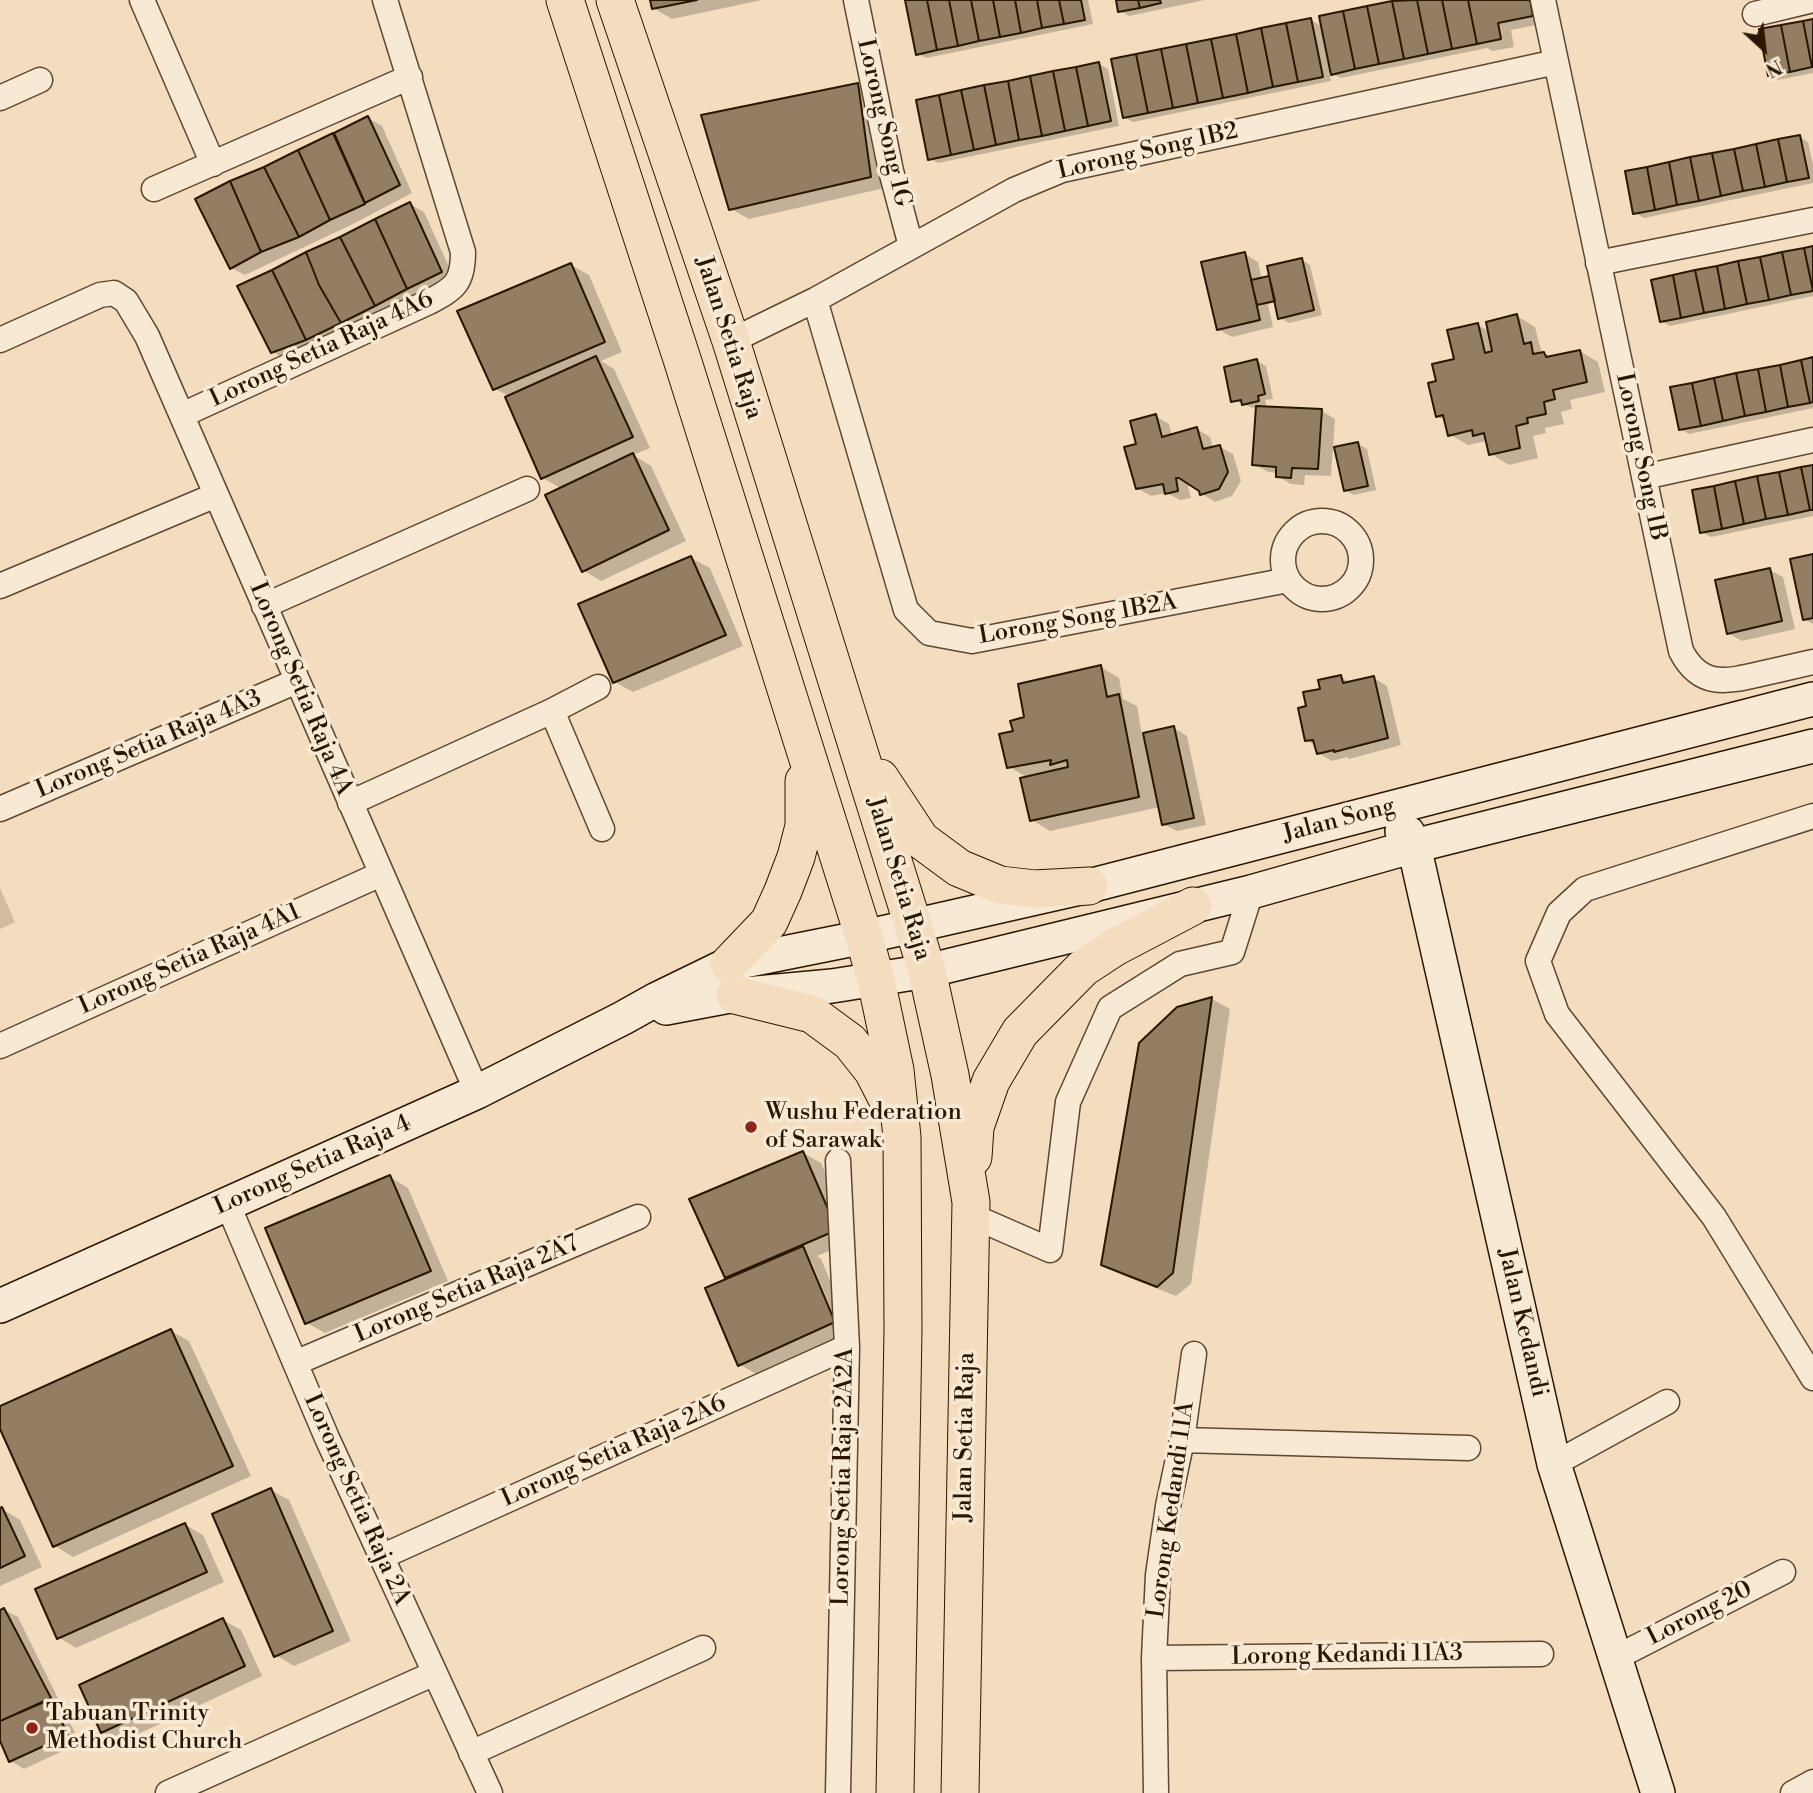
<!DOCTYPE html>
<style>
body{margin:0}
#map{position:relative;width:1813px;height:1793px;overflow:hidden;background:#f4ddbf;font-family:"Libre Bodoni",serif}
canvas{display:block}
.north{position:absolute;left:1729px;top:14px;width:70px;height:70px;-webkit-text-stroke:5px #f8e9d5;paint-order:stroke;rotate:153deg;font-size:19px;font-weight:700;line-height:28px;text-align:center;color:#2a1701}
.north::after{content:'';display:block;margin:auto;width:24px;height:32px;background:#2a1701;clip-path:polygon(50% 0,100% 100%,50% 72%,0 100%)}
</style>
<div id="map">
<canvas width="1813" height="1793"></canvas>
<div class="north">N</div>
</div>
<script>
const c = document.querySelector('canvas').getContext('2d');
c.lineJoin = 'round';
function fillPath(path, color) { c.fillStyle = color; c.fill(path, 'evenodd'); }
function strokePath(path, color, width, dash) { c.strokeStyle = color; c.lineWidth = width; c.lineCap = dash ? 'butt' : 'round'; c.setLineDash(dash || []); c.stroke(path); }
function write(font, color, halo, rows, align = 'center') {
  c.font = font + ' "Libre Bodoni",serif'; c.lineWidth = 7; c.setLineDash([]); c.textBaseline = 'middle'; c.strokeStyle = halo; c.fillStyle = color; for (const [text, x, y, turn = 0] of rows) {
    c.save(); c.translate(x, y); c.rotate((+turn || 0) * Math.PI / 180); c.textAlign = isNaN(turn) ? turn : align; if (halo) c.strokeText(text, 0, 0); c.fillText(text, 0, 0); c.restore();
  }
}
const green = new Path2D(`
 M0,888L15,922L0,929Z`);
const shadow = new Path2D(`
 M652,0H762L672,19L653,8Z
 M906,0H1088L1093,24L926,58L917,53Z
 M1118,0H1205L1129,16L1120,11Z
 M1405,0H1541L1546,23L1511,30L1514,47L1492,51L1487,48L1341,78L1329,72L1331,81L1133,122L1124,117L1311,20L1323,27L1321,17Z
 M1813,20V73L1778,80L1770,75Z
 M1099,64L1108,69L1119,126L938,163L929,158Z
 M858,85L876,95L889,187L749,219L731,209Z
 M368,118L382,126L412,193L351,225L245,275L231,268L197,200Z
 M1800,137L1808,142L1813,164V183L1644,218L1635,213Z
 M410,204L424,212L455,280L286,360L273,352Z
 M1813,247V296L1670,326L1661,321Z
 M1245,254L1258,262L1262,280H1272L1302,260L1310,265L1322,315L1289,323L1280,318L1277,302L1268,304L1273,327L1232,337L1218,329Z
 M571,265L589,275L622,352L601,361L614,369L650,448L633,455L651,466L686,541L601,581L583,570L562,489L543,478L510,397L494,388Z
 M1517,316L1535,327L1541,350L1549,356L1580,351L1598,362L1605,392L1570,400L1572,409L1561,412L1564,424L1545,428L1546,433L1533,436L1538,458L1509,465L1491,454L1486,441L1468,445L1449,434L1447,422L1437,416L1438,383L1456,361L1478,325L1490,332Z
 M1813,359V408L1689,434L1680,429Z
 M1257,361L1266,366L1273,399L1265,400L1267,408L1322,411L1335,419L1331,476L1305,475L1304,485L1291,484L1277,476L1278,473L1268,472L1254,464L1258,407L1253,408L1233,400Z
 M1155,416L1169,424L1172,436L1197,429L1210,437L1213,448L1220,447L1233,454L1241,481L1232,496L1215,502L1202,494L1200,489L1193,485L1188,486L1191,498L1180,500L1167,493L1151,496L1137,488L1138,445Z
 M1358,444L1367,449L1376,490L1354,495L1345,490Z
 M1813,467V516L1711,537L1702,532Z
 M1813,556V624L1804,619Z
 M691,558L710,568L743,646L633,692L615,682Z
 M1770,570L1783,577L1795,629L1742,641L1728,633Z
 M1101,667L1119,678L1123,699L1137,706L1142,735L1174,728L1187,736L1206,825L1177,831L1163,824L1160,807L1050,831L1032,820L1028,778L1008,766L1015,733L1026,718Z
 M1341,677L1351,683L1374,678L1387,686L1401,745L1349,759L1347,757L1332,761L1318,753L1316,746L1307,740L1308,708L1322,690Z
 M1212,999L1230,1009L1191,1284L1176,1296L1122,1275L1103,1264L1178,1009Z
 M803,1153L821,1163L855,1240L817,1256L821,1259L853,1333L758,1375L739,1364L728,1280L691,1200ZM807,1261H811L840,1330L837,1331Z
 M390,1177L408,1188L448,1281L325,1333L307,1323Z
 M171,1331L189,1341L251,1476L73,1557L55,1546L0,1425V1408Z
 M271,1490L289,1500L351,1641L294,1666L276,1655Z
 M2,1509L20,1520L42,1567L0,1586V1510Z
 M185,1525L203,1535L224,1582L76,1648L58,1637Z
 M4,1610L18,1617L80,1743L24,1769L11,1761L0,1739V1612Z
 M223,1620L241,1630L262,1676L121,1742L102,1732Z`);
const building = new Path2D(`
 M650,0H697L652,9Z
 M905,0H927L937,50L916,55Z
 M927,0H949L958,46L937,50Z
 M949,0H971L979,41L958,46Z
 M971,0H993L1000,37L979,41Z
 M993,0H1015L1021,33L1000,37Z
 M1015,0H1037L1042,28L1021,33Z
 M1037,0H1059L1064,24L1042,28Z
 M1059,0H1081L1085,20L1064,24Z
 M1116,0H1138L1140,8L1118,12Z
 M1138,0H1160L1161,3L1140,8Z
 M1417,0L1428,54L1404,59L1392,1Z
 M1417,0H1442L1452,49L1428,54Z
 M1442,0H1468L1477,44L1452,49Z
 M1468,0H1530L1533,16L1498,23L1501,39L1477,44Z
 M1392,1L1404,59L1379,64L1367,6Z
 M1367,6L1379,64L1355,69L1343,11Z
 M1343,11L1355,69L1331,75L1319,16Z
 M1311,18L1323,77L1298,82L1286,23Z
 M1813,19V67H1812L1803,21Z
 M1803,21L1812,67L1790,72L1781,25Z
 M1286,23L1298,82L1273,87L1261,28Z
 M1781,25L1790,72L1768,76L1759,29Z
 M1261,28L1273,87L1248,93L1236,34Z
 M1236,34L1248,93L1223,98L1211,39Z
 M1211,39L1223,98L1198,103L1186,44Z
 M1186,44L1198,103L1173,108L1161,49Z
 M1161,49L1173,108L1148,113L1136,54Z
 M1136,54L1148,113L1123,118L1111,59Z
 M1099,62L1111,121L1088,126L1076,67Z
 M1076,67L1088,126L1065,131L1053,71Z
 M1053,71L1065,131L1042,136L1030,76Z
 M1030,76L1042,136L1019,140L1008,81Z
 M1008,81L1019,140L996,145L984,85Z
 M858,83L871,177L729,210L701,115Z
 M984,85L996,145L974,150L961,90Z
 M961,90L974,150L951,155L939,95Z
 M939,95L951,155L928,160L916,100Z
 M368,116L400,185L365,203L334,133Z
 M333,133L365,204L330,220L298,150Z
 M1800,135L1809,178L1787,182L1778,139Z
 M1778,139L1787,182L1765,187L1756,144Z
 M1756,144L1765,187L1743,191L1734,149Z
 M1734,149L1743,191L1721,196L1712,153Z
 M298,150L330,220L299,237L264,167Z
 M1712,153L1721,196L1699,201L1690,157Z
 M1690,157L1699,201L1677,205L1669,162Z
 M1669,162L1677,205L1655,210L1647,167Z
 M264,167L299,237L261,252L230,181Z
 M1647,167L1655,210L1633,214L1625,171Z
 M230,181L261,252L230,269L195,199Z
 M410,202L442,272L407,289L375,219Z
 M375,219L407,289L375,306L340,237Z
 M340,237L375,306L341,323L319,285L306,252Z
 M1813,246V291L1804,248Z
 M1804,248L1813,291L1791,295L1782,252Z
 M306,252L319,285L341,323L306,340L272,270Z
 M1245,252L1260,320L1217,330L1201,262Z
 M1782,252L1791,295L1769,300L1760,257Z
 M1760,257L1769,300L1747,304L1738,261Z
 M1302,258L1314,310L1278,319L1267,266Z
 M1738,261L1747,304L1725,309L1717,266Z
 M571,263L605,342L493,390L457,311Z
 M1717,266L1725,309L1704,313L1695,270Z
 M272,270L306,340L271,353L237,286Z
 M1695,270L1704,313L1681,318L1673,275Z
 M1673,275L1681,318L1660,322L1651,280Z
 M1269,276L1275,301L1257,305L1251,280Z
 M1517,314L1524,344L1531,342L1533,354L1544,352L1546,357L1580,350L1587,382L1553,390L1555,399L1544,402L1546,414L1527,418L1528,423L1516,426L1520,448L1489,455L1484,433L1473,436L1472,430L1448,436L1443,415L1436,417L1428,383L1436,381L1432,364L1454,359L1447,330L1478,323L1485,353L1492,351L1486,322Z
 M596,356L633,437L541,479L505,397Z
 M1813,357V402L1810,403L1801,360Z
 M1257,359L1265,394L1258,396L1259,401L1242,405L1241,400L1231,402L1224,367Z
 M1801,360L1810,403L1788,407L1780,365Z
 M1780,365L1788,407L1766,412L1758,369Z
 M1758,369L1766,412L1745,416L1736,373Z
 M1736,373L1745,416L1723,421L1714,378Z
 M1714,378L1723,421L1701,426L1692,383Z
 M1692,383L1701,426L1679,430L1670,387Z
 M1256,406L1322,409L1318,469L1292,468L1291,478L1276,477V467L1252,465Z
 M1156,414L1162,437L1197,427L1203,449L1220,445L1228,472L1219,489L1200,495L1199,491L1179,478H1176L1178,491L1165,494L1163,484L1136,489L1124,447L1136,444L1130,421Z
 M1358,442L1368,486L1344,491L1334,447Z
 M633,453L669,530L582,572L545,495Z
 M1813,465V510H1810L1801,467Z
 M1801,467L1810,510L1788,515L1779,472Z
 M1779,472L1788,515L1766,519L1757,476Z
 M1757,476L1766,519L1744,524L1735,481Z
 M1735,481L1744,524L1722,529L1714,486Z
 M1714,486L1722,529L1700,533L1692,490Z
 M1813,554V618L1803,620L1790,559Z
 M691,556L726,635L613,683L578,604Z
 M1770,568L1782,621L1727,634L1715,580Z
 M1101,665L1107,697L1119,694L1139,797L1030,821L1020,778L1068,767L1067,760L1050,765L1051,760L1007,768L999,734L1013,731L1010,721L1024,717L1018,684Z
 M1341,675L1343,683L1374,676L1388,738L1334,752V750L1317,754L1313,740L1305,741L1298,708L1306,706L1303,692L1320,689L1318,680Z
 M1174,726L1194,818L1162,825L1143,733Z
 M1212,997L1173,1273L1157,1287L1101,1265L1139,1043L1177,1007Z
 M803,1151L837,1230L725,1278L689,1199Z
 M390,1175L431,1271L305,1324L265,1228Z
 M803,1246L835,1322L738,1366L705,1288Z
 M171,1329L233,1466L53,1547L0,1429V1406Z
 M271,1488L333,1631L274,1657L212,1514Z
 M2,1507L25,1556L0,1568V1508Z
 M185,1523L207,1572L57,1639L35,1589Z
 M4,1608L51,1698L0,1721V1610Z
 M223,1618L245,1666L101,1733L79,1685Z
 M51,1699L68,1735L9,1762L0,1741V1721Z`);
const street = new Path2D(`
 M142,0L213,164
 M856,0L891,171L911,246
 M1543,0L1681,651C1700,688 1726,682 1760,674C1778,670 1795,666 1813,662
 M1755,14L1813,0
 M0,98L40,80
 M154,189L410,77
 M1598,263L1813,220
 M815,300L906,610L929,633L972,641L1288,580
 M0,340L100,295L114,293L126,301L147,336L477,1092
 M731,341L815,300L1014,190L1062,170L1556,62
 M182,415L429,302C455,288 463,283 463,252L385,0
 M1644,477L1813,440
 M1283 560a39 39 0 1 1 78 0a39 39 0 1 1-78 0Z
 M0,586L216,495
 M264,606L527,489
 M552,711L602,829
 M350,803L552,711L598,687
 M0,809L297,681
 M1813,816L1585,889L1559,913L1538,961L1557,1014L1714,1217L1813,1378
 M0,1046L381,874
 M228,1205L327,1438L490,1793
 M970,1215L1050,1250L1068,1102L1110,1008L1180,964L1232,952L1251,892
 M295,1363L638,1217
 M1182,1440L1468,1448
 M1554,1464L1667,1402
 M381,1557L847,1347
 M1617,1657L1783,1572
 M1154,1658L1541,1654
 M471,1753L703,1648
 M168,1793L435,1673
 M838,1793L847,1347L838,1161
 M1156,1793L1154,1658L1158,1575L1168,1506L1182,1440L1194,1354
 M1793,1793L1813,1782`);
const secondary = new Path2D(`
 M1402,831L1408,833L1414,846L1554,1464L1658,1793
 M666,1008L735,995L832,986L927,971L1251,892L1414,846L1813,746
 M0,1306L477,1092L623,1018L657,999L729,964L864,937L1089,886L1813,699`);
const primary = new Path2D(`
 M565,0L682,359L864,937L876,980L895,1070L902,1137L903,1330L895,1793
 M615,0L731,341L913,925L927,971L950,1075L971,1202L960,1793
 M880,778L921,840L959,868L1000,885L1035,889L1089,886
 M729,964L769,922L783,891L796,857L804,826V781
 M735,995L812,1014L850,1042L873,1071L891,1106
 M973,1157L975,1127L991,1081L1020,1032L1083,968L1115,947L1193,906`);
const markers = [
 [751,1127,7,"#8f2418"],
 [32,1728,7,"#8f2418"]
];
const streetNames = [
 ["Lorong Song 1G",883,123,77],
 ["Lorong Song 1B2",1148,152,-13],
 ["Jalan Setia Raja",728,338,72],
 ["Lorong Setia Raja 4A6",322,350,-25],
 ["Lorong Song 1B",1640,457,78],
 ["Lorong Song 1B2A",1078,620,-10],
 ["Lorong Setia Raja 4A",300,689,67],
 ["Lorong Setia Raja 4A3",149,745,-23],
 ["Jalan Song",1339,821,-15],
 ["Jalan Setia Raja",898,879,73],
 ["Lorong Setia Raja 4A1",190,960,-24],
 ["Lorong Setia Raja 4",313,1166,-24],
 ["Lorong Setia Raja 2A7",467,1290,-23],
 ["Jalan Kedandi",1522,1323,77],
 ["Jalan Setia Raja",966,1437,-89],
 ["Lorong Setia Raja 2A6",614,1452,-24],
 ["Lorong Setia Raja 2A2A",844,1477,-89],
 ["Lorong Setia Raja 2A",356,1500,66],
 ["Lorong Kedandi 11A",1172,1510,-82],
 ["Lorong 20",1700,1614,-27],
 ["Lorong Kedandi 11A3",1347,1656,-1]
];
const poiNames = [
 ["Wushu Federation",765,1113],
 ["of Sarawak",765,1141],
 ["Tabuan Trinity",46,1714],
 ["Methodist Church",46,1742]
];
fillPath(green, '#d2bb9f');
fillPath(shadow, '#0003');
fillPath(building, '#937e64');
strokePath(building, '#2a1701', 2);
strokePath(street, '#5c4830', 27);
strokePath(secondary, '#2a1701', 36);
strokePath(primary, '#2a1701', 39);
strokePath(street, '#f8e9d5', 24);
strokePath(secondary, '#f8e9d5', 33);
strokePath(primary, '#f4ddbf', 37);
for (const [x, y, r, color] of markers) { const dot = new Path2D(); dot.arc(x, y, r, 0, 2 * Math.PI); c.fillStyle = color; c.fill(dot); strokePath(dot, '#f8e9d5', 2.5); }
write('24px', '#2a1701', '#f8e9d5', streetNames);
write('24px', '#2a1701', '#f8e9d5', poiNames, 'left');
</script>
